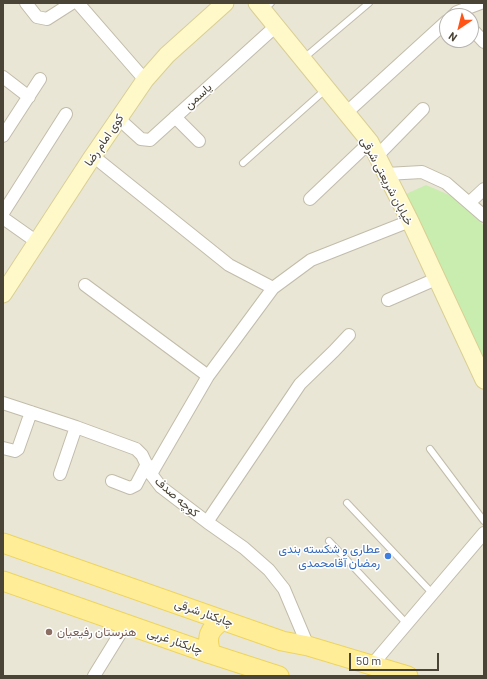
<!DOCTYPE html>
<meta charset="utf-8">
<style>
body{margin:0}
#map{position:relative;width:487px;height:679px;overflow:hidden;background:#f5f3e8;font-family:Barlow,sans-serif}
canvas{display:block}
.frame{position:absolute;inset:0;border:4px solid #4a4436;pointer-events:none}
.north{position:absolute;left:439px;top:8px;width:40px;height:40px;box-sizing:border-box;background:#fff;border:1px solid #b7b4af;border-radius:50%;rotate:215deg;font-size:11px;font-weight:700;line-height:16px;text-align:center;color:#4a4436}
.north::after{content:'';display:block;margin:auto;width:14px;height:18px;background:#ff5415;clip-path:polygon(50% 0,100% 100%,50% 72%,0 100%)}
.scale{position:absolute;left:349px;top:653px;width:90px;height:18px;box-sizing:border-box;border:2px solid #4a4436;border-top:0;padding-left:5px;font-size:12px;line-height:14px;white-space:nowrap;color:#4a4436;-webkit-text-stroke:3px #fff;paint-order:stroke}
</style>
<div id="map">
<canvas width="487" height="679"></canvas>
<div class="frame"></div>
<div class="north">N</div>
<div class="scale">50 m</div>
</div>
<script>
const c = document.querySelector('canvas').getContext('2d');
c.lineJoin = 'round';
function fillPath(path, color) { c.fillStyle = color; c.fill(path, 'evenodd'); }
function strokePath(path, color, width, dash) { c.strokeStyle = color; c.lineWidth = width; c.lineCap = dash ? 'butt' : 'round'; c.setLineDash(dash || []); c.stroke(path); }
function write(font, color, halo, rows, align = 'center') {
  c.font = font + ' Barlow,Vazirmatn,sans-serif'; c.lineWidth = 3; c.setLineDash([]); c.textBaseline = 'middle'; c.strokeStyle = halo; c.fillStyle = color; for (const [text, x, y, turn = 0] of rows) {
    c.save(); c.translate(x, y); c.rotate((+turn || 0) * Math.PI / 180); c.textAlign = isNaN(turn) ? turn : align; if (halo) c.strokeText(text, 0, 0); c.fillText(text, 0, 0); c.restore();
  }
}
const residential = new Path2D(`
 M3,3H484V676H3ZM447,16H471V40H447Z`);
const green = new Path2D(`
 M426,185L461,200L484,226V361L406,194Z`);
const lane = new Path2D(`
 M263,10L271,3
 M304,58L369,3
 M243,163L325,90
 M430,449L484,521
 M347,503L433,594
 M329,541L407,624`);
const street = new Path2D(`
 M26,3L37,17L47,19L72,3
 M78,3L145,80
 M453,16L457,12L481,3
 M471,28L484,42
 M3,77L29,97
 M346,113L447,21
 M175,117L199,141
 M119,119L141,139L150,140L276,26
 M3,136L40,79
 M93,156L229,265L273,288L208,376L151,474
 M377,156L423,109
 M386,174L422,172L446,183L484,216
 M310,199L370,142
 M469,203L484,189
 M3,213L66,114
 M3,218L37,242
 M85,285L208,376
 M273,288L311,260L410,221
 M388,300L436,279
 M3,403L76,427L136,449L142,455L151,474L161,487L207,522L244,548L269,570L284,589L308,646
 M3,448L15,451L18,449L31,412
 M60,474L76,427
 M112,481L130,488L136,485L147,464
 M207,522L300,384L334,351L349,335
 M371,666L484,533
 M94,676L126,624`);
const secondary = new Path2D(`
 M257,3L370,142L410,221L484,380
 M3,294L93,156L145,80L167,55L225,3`);
const primary = new Path2D(`
 M3,543L282,641L308,646L408,676
 M3,581L211,654L279,676
 M211,654C206,637 208,630 223,620`);
const markers = [
 [388,556,4,"#3f7fe0"],
 [49,632,4,"#8d6e63"]
];
const streetNames = [
 ["یاسمن",198,96,-42],
 ["کوی امام رضا",104,140,-56],
 ["خیابان شریعتی شرقی",387,181,62],
 ["کوچه صدف",177,497,41],
 ["چایکنار شرقی",204,613,19],
 ["چایکنار غربی",175,641,19]
];
const shopNames = [
 ["عطاری و شکسته بندی",380,549],
 ["رمضان آقامحمدی",380,563]
];
const educationNames = [
 ["هنرستان رفیعیان",57,632]
];
fillPath(residential, '#eae6d6');
fillPath(green, '#c9edae');
strokePath(lane, '#c2bcaa', 8);
strokePath(street, '#c2bcaa', 14);
strokePath(secondary, '#d9cf94', 19);
strokePath(primary, '#eed45d', 21);
strokePath(lane, '#fff', 6);
strokePath(street, '#fff', 12);
strokePath(secondary, '#fff8c8', 17);
strokePath(primary, '#ffee97', 19);
for (const [x, y, r, color] of markers) { const dot = new Path2D(); dot.arc(x, y, r, 0, 2 * Math.PI); c.fillStyle = color; c.fill(dot); strokePath(dot, '#fff', 1.5); }
write('12px', '#4a4436', '#fff', streetNames);
write('12px', '#366cbe', '#fff', shopNames, 'right');
write('12px', '#785e54', '#fff', educationNames, 'left');
</script>
